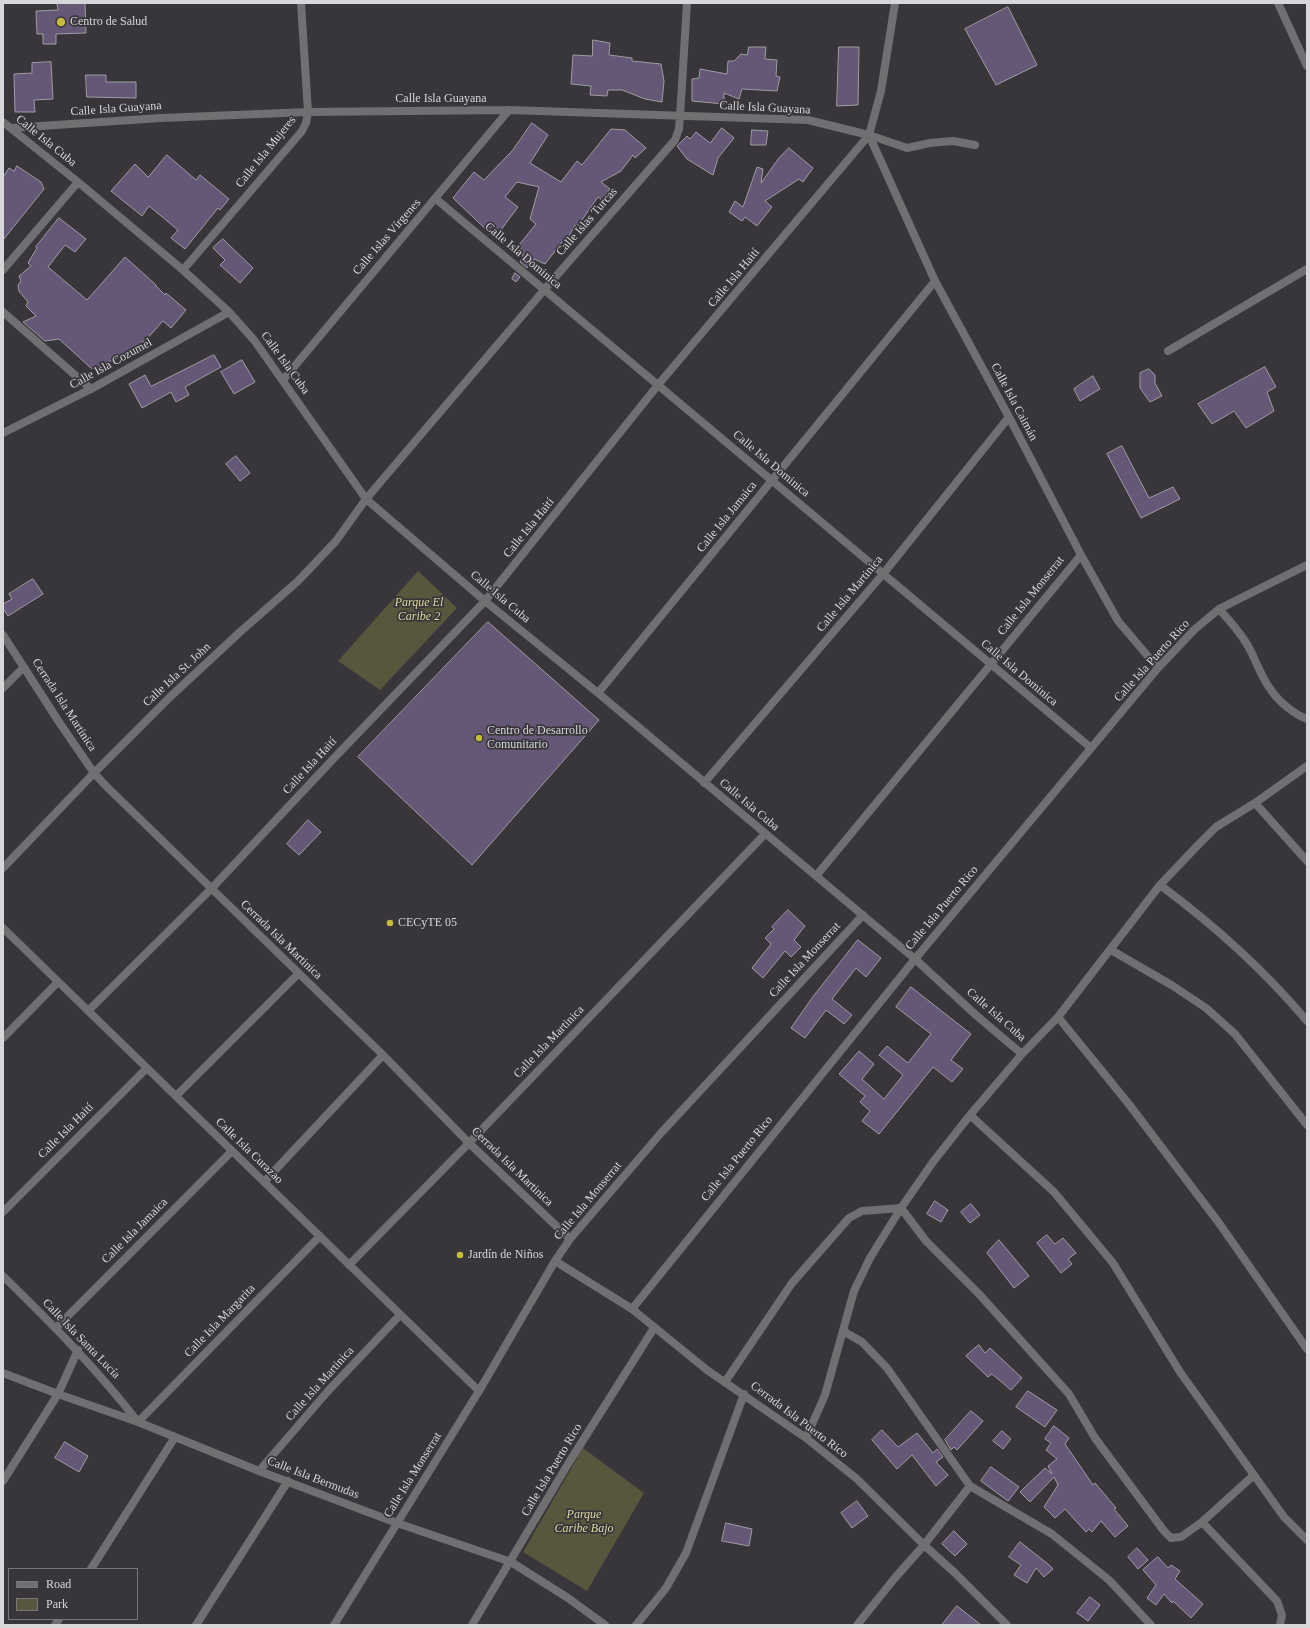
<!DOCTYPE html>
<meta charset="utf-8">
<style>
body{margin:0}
#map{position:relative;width:1310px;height:1628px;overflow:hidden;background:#38363b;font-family:"Times New Roman",serif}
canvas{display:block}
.frame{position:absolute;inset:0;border:4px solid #d7d6d9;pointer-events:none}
.legend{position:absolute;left:8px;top:1568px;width:130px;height:52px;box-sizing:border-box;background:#38363b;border:1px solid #78767a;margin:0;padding:5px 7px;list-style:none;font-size:12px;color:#d7d6d9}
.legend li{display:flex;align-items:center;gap:8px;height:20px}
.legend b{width:20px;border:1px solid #78767a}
</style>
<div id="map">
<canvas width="1310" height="1628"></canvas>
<div class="frame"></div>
<ul class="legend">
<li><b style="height:5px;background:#706f71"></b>Road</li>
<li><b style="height:11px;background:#58563d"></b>Park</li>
</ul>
</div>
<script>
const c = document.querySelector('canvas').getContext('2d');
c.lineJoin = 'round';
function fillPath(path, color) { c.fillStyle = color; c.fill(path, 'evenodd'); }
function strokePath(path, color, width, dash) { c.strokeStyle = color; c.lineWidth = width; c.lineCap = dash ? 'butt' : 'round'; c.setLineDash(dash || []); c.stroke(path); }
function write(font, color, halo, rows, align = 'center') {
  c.font = font + ' "Times New Roman",serif'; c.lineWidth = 3.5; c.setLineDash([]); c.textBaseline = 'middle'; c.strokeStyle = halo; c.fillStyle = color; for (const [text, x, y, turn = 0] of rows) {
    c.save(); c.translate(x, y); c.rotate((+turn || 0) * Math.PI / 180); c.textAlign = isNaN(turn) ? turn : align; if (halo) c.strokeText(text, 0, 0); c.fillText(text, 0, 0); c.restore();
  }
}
const green = new Path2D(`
 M418,571L457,608L380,690L338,661Z
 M583,1448L644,1493L587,1591L523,1552Z`);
const building = new Path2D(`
 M57,3H85L86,33L56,34V44H43V34H37L36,11L58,10Z
 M1008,7L1037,65L996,85L965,29Z
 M593,40L610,43L609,55L632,58V61L661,64L664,81L662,102L645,99L622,90H608L607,96L590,95L591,86L571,84L573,55L592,56Z
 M749,47H766L765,59L777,60L776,76L780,77L777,91L742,89L739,99L724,93V104L692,101V79L699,78L700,69L727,74L728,61H734L741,54L747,55Z
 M839,47H859L858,105L837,106Z
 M51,62L53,99L34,100L35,112H15L14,74L32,73V63Z
 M86,75H106V82H136V98L87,97Z
 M532,123L548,135L530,163L561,182L577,161L582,165L611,129L625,130L646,148L635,158L633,155L621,171L601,182L610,189L602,200L598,197L577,227L575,225L565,243L563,241L545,264L534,259L527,268L520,262L523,256L519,245L536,224L530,219L539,187L517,182L505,197L518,207L495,238L453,198L474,172L484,180L512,151Z
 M722,128L734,138L718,158L713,175L687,159L677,146L687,136L690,139L696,132L710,143Z
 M752,130L768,131L766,145H751Z
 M789,148L813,168L803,182L799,179L765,201L772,207L757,226L745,217L742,221L729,212L735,201L743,207L757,167L763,169L761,183L779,158Z
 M167,155L196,180L200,175L229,199L220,210L218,208L185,249L171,238L178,230L149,206L142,216L111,191L135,164L148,177Z
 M17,166L41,182L44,189L3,240V177L9,168L14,171Z
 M59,218L86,239L75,252L65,245L48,267L87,300L125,257L156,285V286L165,295L166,293L186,310L171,328L163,321L144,342L143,341L131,352L92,369L59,339L45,341L23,322L36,316L26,306L28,302L19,291L18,285L21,281L19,276L31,266L28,263L37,248L36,247Z
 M223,239L253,268L240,283L220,265L225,260L213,248Z
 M515,273L520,277L516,282L512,279Z
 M214,355L221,367L185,387L189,395L176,402L171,392L142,408L129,384L145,375L151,386Z
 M242,360L255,382L234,394L221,372Z
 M1265,367L1276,387L1267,392L1274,411L1246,428L1234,411L1212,424L1198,404Z
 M1149,369L1155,375V383L1162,396L1150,402L1140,388V373Z
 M1093,376L1100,389L1080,401L1074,389Z
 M1122,446L1149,498L1173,487L1180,499L1141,518L1107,454Z
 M236,456L250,473L240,481L226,464Z
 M33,579L43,594L8,616L3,608V604L12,599L9,594Z
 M488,622L599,720L472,865L358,757Z
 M308,820L321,832L299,855L287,844Z
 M788,910L805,926L794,940L801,947L791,957L785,951L763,978L752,968L771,944L765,938L774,929L772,927Z
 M858,940L881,958L866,977L856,968L832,999L852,1015L844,1024L826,1010L805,1038L791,1028L812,998Z
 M911,987L971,1034L951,1060L963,1069L952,1082L933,1067L879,1134L862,1121L870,1111L860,1102L865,1096L839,1074L859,1051L874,1064L862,1079L884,1099L903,1075L879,1055L887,1046L908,1063L931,1034L896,1007Z
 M935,1201L948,1210L941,1222L927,1214Z
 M971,1204L980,1215L970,1223L961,1212Z
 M1047,1235L1055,1244L1063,1238L1076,1253L1068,1259L1072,1264L1061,1273L1037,1243Z
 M999,1240L1029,1276L1014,1288L987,1253Z
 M979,1345L985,1353L990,1348L1022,1378L1011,1390L992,1374L988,1377L966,1356Z
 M1028,1391L1057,1410L1045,1427L1016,1407Z
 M971,1411L983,1421L957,1450L954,1447L951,1450L945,1440Z
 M1054,1426L1069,1438L1065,1444L1093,1485L1095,1483L1116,1508L1114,1509L1128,1526L1115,1537L1101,1521L1092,1532L1089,1529L1086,1532L1065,1509L1055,1518L1044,1507L1058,1485L1054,1477L1030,1502L1020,1492L1045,1468L1052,1474L1048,1466L1057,1459L1046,1450L1051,1443L1045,1439Z
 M882,1430L898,1447L917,1433L933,1453L937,1449L943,1457L936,1462L948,1475L936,1486L912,1455L897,1469L872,1440Z
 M1002,1431L1011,1439L1003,1449L993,1441Z
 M65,1442L88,1456L79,1472L55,1458Z
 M991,1467L1019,1487L1008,1501L981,1481Z
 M857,1501L868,1516L852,1528L841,1513Z
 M726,1523L752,1529L749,1546L722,1541Z
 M954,1531L967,1544L955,1556L942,1544Z
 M1020,1542L1048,1564L1053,1569L1044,1577L1036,1568L1027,1583L1014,1575L1021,1565L1009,1557Z
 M1137,1548L1148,1560L1138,1569L1128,1557Z
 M1158,1557L1168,1568L1171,1565L1180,1571L1175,1579L1203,1604L1191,1618L1173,1601L1172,1603L1164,1594L1156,1605L1147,1598L1156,1585L1143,1570Z
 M1090,1597L1100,1605L1088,1621L1077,1613Z
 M957,1606L981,1625H942Z`);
const street = new Path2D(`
 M1278,3L1307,66
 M3,122L78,182L183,270L229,312L254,340L366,499L485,601L598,693L915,959L977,1016L1022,1054
 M11,128L161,118L308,112L509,110L808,120L869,135L907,148L930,143L953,141L975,145
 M869,135L935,281L1009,417L1081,555L1118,621L1158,668
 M436,199L1091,748
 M3,270L78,182
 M183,270L302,131L306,123L308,112L301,3
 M3,312L91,389
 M1168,351L1307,269
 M283,380L509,110
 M3,433L91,389L229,312
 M1219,609C1230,621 1240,632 1248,646C1256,660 1261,677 1271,690C1279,702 1294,714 1307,719
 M3,635L59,722L94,773L106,786L383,1055L469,1143L570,1239
 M3,688L24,667
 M598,693L935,281
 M704,783L883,574L1009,417
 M1255,803L1307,861
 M3,868L94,773L170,697L240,632L298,581L336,541L366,499L544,290L675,140L679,129L680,116L687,3
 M816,876L1081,555
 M1160,885C1214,925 1264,970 1307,1021
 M3,928L479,1391
 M1111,950L1173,986L1206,1008L1235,1034L1307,1125
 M88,1011L211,889L336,756L485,601L658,385L869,135L881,91L895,3
 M1058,1017L1128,1103L1219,1223L1307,1349
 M3,1038L58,982
 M176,1096L299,973
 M970,1115L1054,1192L1113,1263L1180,1372L1284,1517L1307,1540
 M264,1182L383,1055
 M901,1208L926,1241L979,1294L1069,1394L1095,1438L1164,1531L1171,1538L1181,1537L1202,1522L1254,1475
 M3,1212L147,1068
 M555,1261L632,1309L707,1370L806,1438L857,1479L924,1545L955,1573L1007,1625
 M349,1265L469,1143L765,834
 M3,1276C51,1323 97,1369 138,1422L320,1236
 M632,1309L915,959L1158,668L1195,629L1219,609L1307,565
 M56,1328L232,1151
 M843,1331L862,1342L887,1368L970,1486L1052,1534L1109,1580L1151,1625
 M3,1373L58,1394L138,1422L259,1471L397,1523L511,1562L568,1598L605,1625
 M725,1382L792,1283L849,1218L862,1211L901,1208
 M806,1438L825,1395L854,1291L870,1258L901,1208L933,1162L970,1115L1022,1054L1058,1017L1160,885L1199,844L1216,827L1255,803L1307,766
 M259,1471L328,1391L400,1315
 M3,1481L58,1394L78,1350
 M1202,1522L1277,1601L1282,1615L1280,1625
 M91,1569L175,1437
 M55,1625L59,1619
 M196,1625L288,1481
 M334,1625L479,1391L555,1261L570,1239L661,1133L863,915
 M472,1625L568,1464L654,1328
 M636,1625L666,1588L686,1553L744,1394
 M857,1625L894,1579L924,1545L970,1486`);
const markers = [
 [61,22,5,"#c7bb3c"],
 [479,738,4,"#c7bb3c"],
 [390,923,4,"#c7bb3c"],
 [460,1255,4,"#c7bb3c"]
];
const poiNames = [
 ["Centro de Salud",70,22],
 ["Centro de Desarrollo",487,731],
 ["Comunitario",487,745],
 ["CECyTE 05",398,923],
 ["Jardín de Niños",468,1255]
];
const streetNames = [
 ["Calle Isla Guayana",441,99],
 ["Calle Isla Guayana",765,108,3],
 ["Calle Isla Guayana",116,109,-4],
 ["Calle Isla Cuba",46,141,39],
 ["Calle Isla Mujeres",266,152,-51],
 ["Calle Islas Turcas",587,222,-49],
 ["Calle Islas Vírgenes",387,237,-49],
 ["Calle Isla Dominica",523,256,40],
 ["Calle Isla Haití",734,278,-50],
 ["Calle Isla Cuba",285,363,54],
 ["Calle Isla Cozumel",111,364,-29],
 ["Calle Isla Caimán",1014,402,62],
 ["Calle Isla Dominica",771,464,40],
 ["Calle Isla Jamaica",727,517,-51],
 ["Calle Isla Haití",529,528,-51],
 ["Calle Isla Martinica",850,594,-50],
 ["Calle Isla Monserrat",1031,596,-51],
 ["Calle Isla Cuba",500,597,40],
 ["Calle Isla Puerto Rico",1152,661,-48],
 ["Calle Isla Dominica",1019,673,40],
 ["Calle Isla St. John",177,675,-43],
 ["Cerrada Isla Martinica",64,705,57],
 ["Calle Isla Haití",310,766,-47],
 ["Calle Isla Cuba",749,805,40],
 ["Calle Isla Puerto Rico",942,908,-50],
 ["Cerrada Isla Martinica",281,940,44],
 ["Calle Isla Monserrat",805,960,-47],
 ["Calle Isla Cuba",996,1015,41],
 ["Calle Isla Martinica",549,1042,-46],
 ["Calle Isla Haití",66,1131,-45],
 ["Calle Isla Curazao",249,1151,44],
 ["Calle Isla Puerto Rico",737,1159,-51],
 ["Cerrada Isla Martinica",512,1167,44],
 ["Calle Isla Monserrat",588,1201,-50],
 ["Calle Isla Jamaica",135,1231,-45],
 ["Calle Isla Margarita",220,1321,-46],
 ["Calle Isla Santa Lucía",81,1339,46],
 ["Calle Isla Martinica",320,1384,-48],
 ["Cerrada Isla Puerto Rico",799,1420,37],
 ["Calle Isla Puerto Rico",552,1470,-59],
 ["Calle Isla Monserrat",413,1475,-58],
 ["Calle Isla Bermudas",313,1478,21]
];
const parkNames = [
 ["Parque El",419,603],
 ["Caribe 2",419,617],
 ["Parque",584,1515],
 ["Caribe Bajo",584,1529]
];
fillPath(green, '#58563d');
fillPath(building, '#655876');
strokePath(building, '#9f9da2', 1);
strokePath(street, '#706f71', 8);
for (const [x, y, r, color] of markers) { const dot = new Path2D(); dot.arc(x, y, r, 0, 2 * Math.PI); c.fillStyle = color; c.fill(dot); strokePath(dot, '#38363b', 1.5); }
write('12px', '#d7d6d9', '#38363b', poiNames, 'left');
write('12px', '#d7d6d9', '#38363b', streetNames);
write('italic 12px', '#ded99d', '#38363b', parkNames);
</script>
